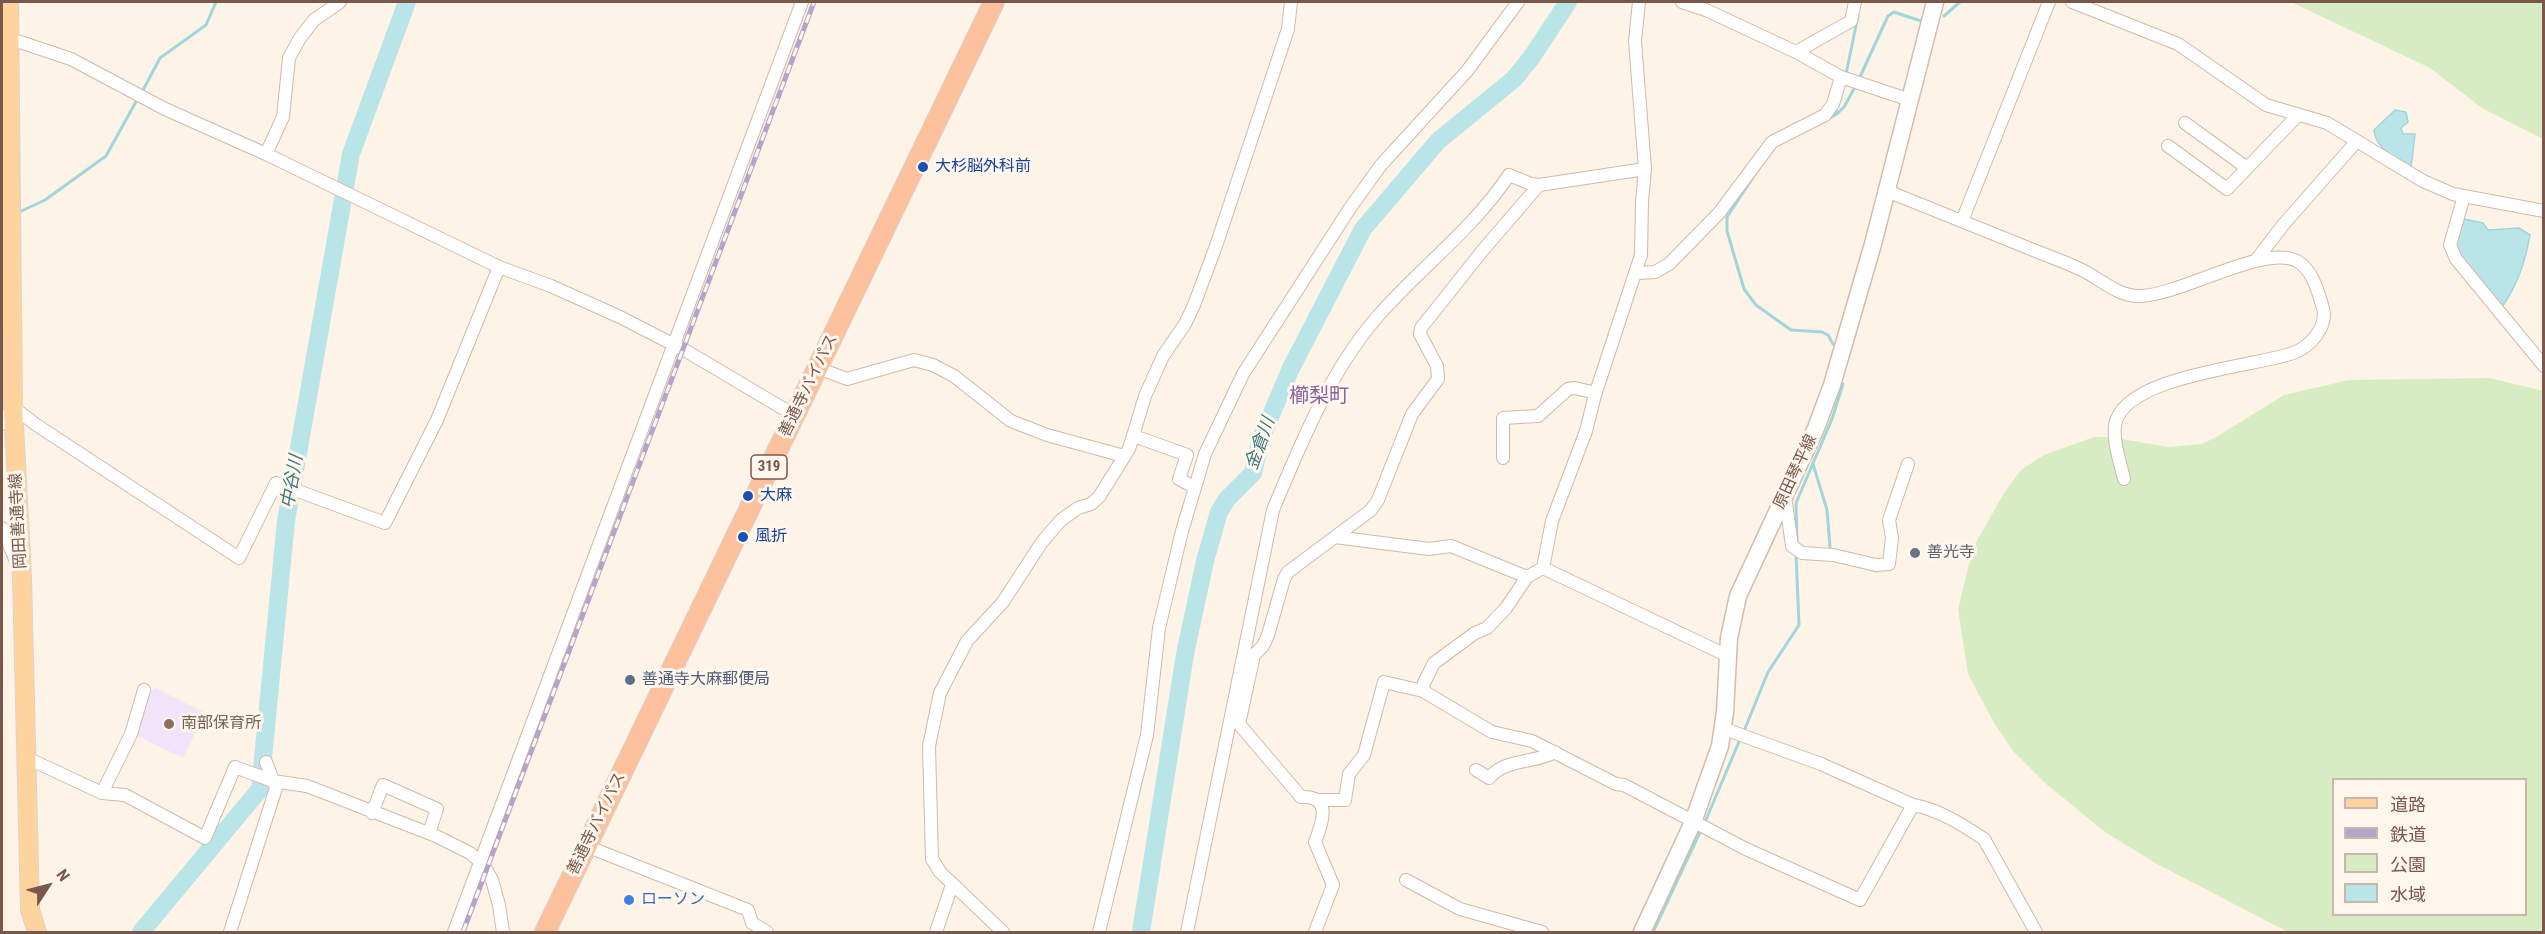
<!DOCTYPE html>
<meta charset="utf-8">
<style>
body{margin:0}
#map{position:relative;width:2545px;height:934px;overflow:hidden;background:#fdf3e7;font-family:"Roboto Condensed","Noto Sans JP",sans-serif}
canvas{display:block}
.frame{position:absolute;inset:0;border:3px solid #79574a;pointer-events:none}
.legend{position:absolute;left:2332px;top:778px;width:195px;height:138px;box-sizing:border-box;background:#fff7ee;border:2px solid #c9b7ac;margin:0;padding:8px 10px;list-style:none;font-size:18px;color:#79574a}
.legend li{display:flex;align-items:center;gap:12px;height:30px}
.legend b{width:30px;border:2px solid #c9b7ac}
.north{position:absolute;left:18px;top:856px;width:60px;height:60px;-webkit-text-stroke:4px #fff7ee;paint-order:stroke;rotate:54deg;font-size:16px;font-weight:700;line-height:24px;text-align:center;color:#79574a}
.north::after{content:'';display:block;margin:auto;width:21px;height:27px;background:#79574a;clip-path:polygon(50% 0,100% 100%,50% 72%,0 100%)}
</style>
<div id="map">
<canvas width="2545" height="934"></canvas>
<div class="frame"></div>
<ul class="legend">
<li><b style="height:8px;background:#fed39d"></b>道路</li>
<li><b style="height:8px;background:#b5a4c8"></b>鉄道</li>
<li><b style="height:16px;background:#d8ecc4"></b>公園</li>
<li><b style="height:16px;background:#bae5e8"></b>水域</li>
</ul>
<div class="north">N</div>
</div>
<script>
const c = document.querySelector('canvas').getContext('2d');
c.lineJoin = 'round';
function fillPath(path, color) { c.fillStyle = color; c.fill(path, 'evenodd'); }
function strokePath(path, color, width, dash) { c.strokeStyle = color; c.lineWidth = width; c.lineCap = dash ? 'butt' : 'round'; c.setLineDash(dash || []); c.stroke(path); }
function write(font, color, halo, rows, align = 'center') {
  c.font = font + ' "Roboto Condensed","Noto Sans JP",sans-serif'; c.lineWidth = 6; c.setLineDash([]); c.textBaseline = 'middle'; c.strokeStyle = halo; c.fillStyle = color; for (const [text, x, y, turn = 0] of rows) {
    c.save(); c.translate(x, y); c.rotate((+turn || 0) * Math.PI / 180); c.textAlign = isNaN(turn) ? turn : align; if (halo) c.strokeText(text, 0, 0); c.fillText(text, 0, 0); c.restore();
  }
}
const education = new Path2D(`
 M155,688L205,713L183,758L136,735L145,696Z`);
const green = new Path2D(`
 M2291,2H2543V139L2482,108L2430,68Z
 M2490,378L2543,391V932H2288L2157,864L2105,832L2045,783L2013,751L1993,721L1968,674L1958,609L1973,548L2004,493L2021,470L2044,455L2094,437H2110L2168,447L2202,444L2218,436L2284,395L2349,380ZM2334,780H2526V914H2334Z`);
const water = new Path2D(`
 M2395,110L2406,112L2408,122L2401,128L2403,134H2415L2411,168C2397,162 2375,147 2374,130Z
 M2464,219L2483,223L2488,230L2519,228L2530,235C2525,262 2518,284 2502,307L2454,249Z`);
const stream = new Path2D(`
 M1944,16L1960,2
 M1846,74L1858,16
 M1859,79L1888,16L1894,12L1921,21
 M142,92L160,58L206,25L216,2
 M1837,114L1844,107L1856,85
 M1820,124L1835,115L1837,106
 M1754,176L1727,217V231L1744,289L1756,305L1791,330L1822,332L1828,335L1833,344
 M17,213L45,200L106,156L138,98
 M1813,464L1827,510L1830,547
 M1797,542L1796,503L1832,419L1843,384
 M1744,731L1768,672L1799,625L1796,554
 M1705,822L1741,737
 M1653,932L1702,828`);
const river = new Path2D(`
 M141,932L260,789L286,521L351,154L407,2
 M1141,932L1185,654L1205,561L1219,512L1227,499L1253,473L1260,441L1291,368L1363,229L1438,141L1514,79L1531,58L1568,2`);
const minor = new Path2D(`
 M1682,2L1706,10L1796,52L1841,77L1910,100
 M2072,2L2178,44L2266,105L2327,123L2423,181L2453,194L2544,211
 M5,37L71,59L165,109L266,154L499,267L551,286L620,317L688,352L794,415
 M1796,52L1851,21L1855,2
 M2185,123L2247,168
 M2168,146L2227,189L2298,115
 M266,154L283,117L289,58L300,38L314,20L340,2
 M1887,191C1931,209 1976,227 2021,245C2042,254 2064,261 2084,271C2103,281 2119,297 2141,296C2183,294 2264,244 2297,261C2313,270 2318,292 2323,308C2328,327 2310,347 2293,353C2254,367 2124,375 2115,425C2113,442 2120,462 2124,479
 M2464,196L2450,245L2456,259L2544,366
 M1962,221L2049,2
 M2257,259L2283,225L2356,142
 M1637,273L1655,272L1669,264L1719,213L1772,142L1825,115L1833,104L1841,77
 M818,368L847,379L914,360L933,365L954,376L1011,421L1047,435L1124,456
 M2,424L13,407L35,424L239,558L276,483L385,523L437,420L499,267
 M1134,436L1187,455L1179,479L1194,487
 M1503,458V418L1538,416L1568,389L1575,388L1596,393
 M1785,496L1792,546L1802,553L1833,555L1876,565L1889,564L1892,538L1889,520L1908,464
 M2,528L18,566
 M1335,537L1429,549L1451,546L1527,577
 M1543,568L1527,577L1506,608L1487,628L1475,633L1434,663L1424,683L1423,691L1492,732L1532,741L1616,784L1624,785L1746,849L1860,900L1913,805
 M1543,568L1552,521L1586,431L1595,395L1641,255L1642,201L1645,169L1635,41L1639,2
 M1543,568L1728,656
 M1722,728L1821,764L1913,805C1938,809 1963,825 1984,839L2036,932
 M27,758L102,793L125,795L205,838L235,767L273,781L307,786L436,836L470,853L483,864L492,880L499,905L503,932
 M1476,770L1489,778C1506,758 1533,764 1555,752
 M102,793L131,734L144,690
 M1319,800H1345L1349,774L1364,755L1384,682L1423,691
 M372,813L383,785L437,809L429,833
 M586,846L748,910L752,923L767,932
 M1406,880L1460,909L1542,932
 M230,932L276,788L266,762
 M454,932L802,2
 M936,932L952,885
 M1003,932L940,872L932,859L929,746L940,693L967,641L1003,602L1042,542L1061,520L1078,508L1091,504L1099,497L1129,449L1145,396L1163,356L1185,324L1194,305L1216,246L1288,29L1291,2
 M1099,932L1147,735L1159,628L1182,531L1205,454L1243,374L1350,208L1381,165L1467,71L1518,2
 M1187,932L1273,510C1301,443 1330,371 1378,316C1420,268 1473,229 1509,175L1531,184L1539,185
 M1315,932L1333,885L1315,842C1323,822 1332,795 1301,797L1239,724L1254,655L1263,646L1268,635L1284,579L1288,572L1371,510L1378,500L1412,414L1438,379L1437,366L1420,334L1421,328L1483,250L1539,185L1645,169`);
const secondary = new Path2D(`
 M1642,932L1693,822L1720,746L1725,712L1729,638L1738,596L1816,428L1832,385L1873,244L1935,2`);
const primary = new Path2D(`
 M9,2L13,407L22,577L30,910L37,932`);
const trunk = new Path2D(`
 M545,932L994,2`);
const rail = new Path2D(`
 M463,932L814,2`);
const markers = [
 [923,167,6,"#1a4fb4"],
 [748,496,6,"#1a4fb4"],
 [743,537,6,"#1a4fb4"],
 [1915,553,6,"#6b7280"],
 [630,680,6,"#5c6f8a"],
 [169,724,6,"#8d6e63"],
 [629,900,6,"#3f7fe0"]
];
const shields = [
 [769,467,36]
];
const shieldNames = [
 ["319",769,467]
];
const transitNames = [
 ["大杉脳外科前",935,167],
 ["大麻",760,496],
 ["風折",755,537]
];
const streetNames = [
 ["善通寺バイパス",809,386,-64],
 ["原田琴平線",1796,472,-65],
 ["岡田善通寺線",19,521,-93],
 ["善通寺バイパス",597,824,-64]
];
const worshipNames = [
 ["善光寺",1927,553]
];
const serviceNames = [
 ["善通寺大麻郵便局",642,680]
];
const educationNames = [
 ["南部保育所",181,724]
];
const shopNames = [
 ["ローソン",641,900]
];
const waterNames = [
 ["金倉川",1261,444,-70],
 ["中谷川",293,482,-80]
];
const quarterNames = [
 ["櫛梨町",1319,397]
];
fillPath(education, '#f0e3fa');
fillPath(green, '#d8ecc4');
fillPath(water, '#bae5e8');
strokePath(water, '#a0d6db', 1.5);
strokePath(stream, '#a0d6db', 3);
strokePath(river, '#bae5e8', 18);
strokePath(minor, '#d0b9ac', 14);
strokePath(secondary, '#d6bbac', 19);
strokePath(primary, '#dcd3d0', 20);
strokePath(trunk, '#dcd3d0', 22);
strokePath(minor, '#fff', 12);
strokePath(secondary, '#fff', 16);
strokePath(primary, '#fed39d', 18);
strokePath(trunk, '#fcc09c', 20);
strokePath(rail, '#b5a4c8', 5);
strokePath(rail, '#fff7ee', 3, [9]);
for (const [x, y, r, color] of markers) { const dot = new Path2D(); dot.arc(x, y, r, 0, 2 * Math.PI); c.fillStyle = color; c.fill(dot); strokePath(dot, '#fff7ee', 2); }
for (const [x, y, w] of shields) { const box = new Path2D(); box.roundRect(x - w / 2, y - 12, w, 24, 4.5); c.fillStyle = '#fff7ee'; c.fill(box); strokePath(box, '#79574a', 1.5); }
write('bold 15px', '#79574a', null, shieldNames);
write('16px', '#164399', '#fff7ee', transitNames, 'left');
write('16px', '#79574a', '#fff7ee', streetNames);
write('16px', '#5b616d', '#fff7ee', worshipNames, 'left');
write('16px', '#4e5e75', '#fff7ee', serviceNames, 'left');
write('16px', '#785e54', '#fff7ee', educationNames, 'left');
write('16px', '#366cbe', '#fff7ee', shopNames, 'left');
write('italic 18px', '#3c787e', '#fff7ee', waterNames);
write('20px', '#85659c', '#fff7ee', quarterNames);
</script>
